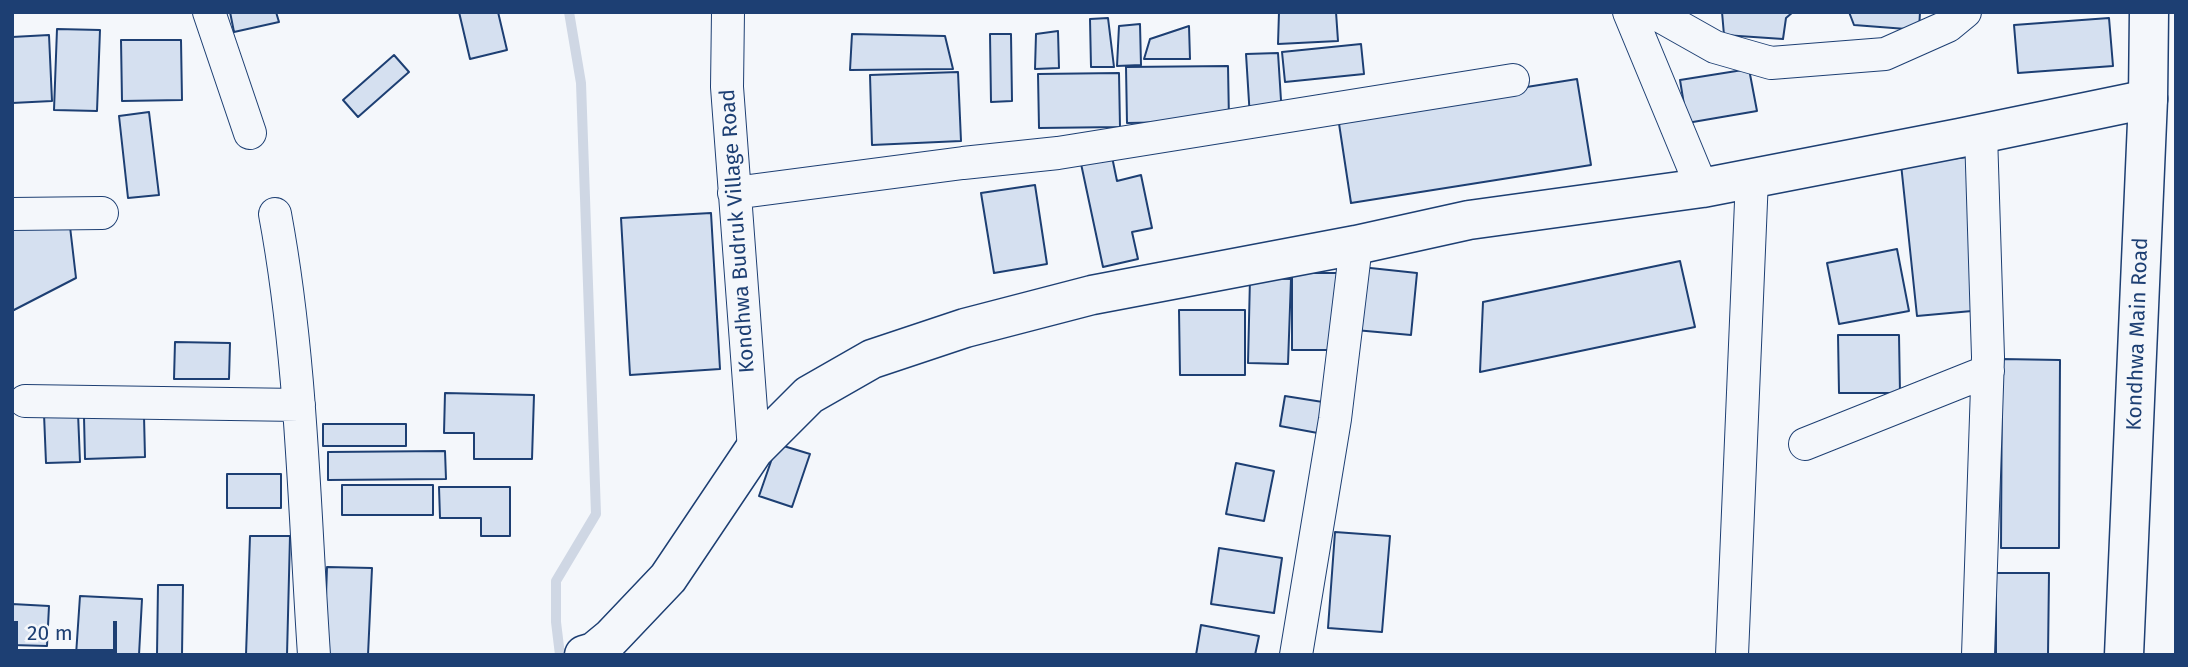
<!DOCTYPE html>
<style>
body{margin:0}
#map{position:relative;width:2188px;height:667px;overflow:hidden;background:#f4f7fb;font-family:"Fira Sans",sans-serif}
canvas{display:block}
.frame{position:absolute;inset:0;border:14px solid #1d3f73;pointer-events:none}
.scale{position:absolute;left:14px;top:621px;width:103px;height:32px;box-sizing:border-box;border:4px solid #1d3f73;border-top:0;padding-left:9px;font-size:21px;line-height:24px;white-space:nowrap;color:#1d3f73;-webkit-text-stroke:5px #f4f7fb;paint-order:stroke}
</style>
<div id="map">
<canvas width="2188" height="667"></canvas>
<div class="frame"></div>
<div class="scale">20 m</div>
</div>
<script>
const c = document.querySelector('canvas').getContext('2d');
c.lineJoin = 'round';
function strokePath(path, color, width, dash) { c.strokeStyle = color; c.lineWidth = width; c.lineCap = dash ? 'butt' : 'round'; c.setLineDash(dash || []); c.stroke(path); }
function fillPath(path, color) { c.fillStyle = color; c.fill(path, 'evenodd'); }
function write(font, color, halo, rows, align = 'center') {
  c.font = font + ' "Fira Sans",sans-serif'; c.lineWidth = 5; c.setLineDash([]); c.textBaseline = 'middle'; c.strokeStyle = halo; c.fillStyle = color; for (const [text, x, y, turn = 0] of rows) {
    c.save(); c.translate(x, y); c.rotate((+turn || 0) * Math.PI / 180); c.textAlign = isNaN(turn) ? turn : align; if (halo) c.strokeText(text, 0, 0); c.fillText(text, 0, 0); c.restore();
  }
}
const stream = new Path2D(`
 M560,655L556,622V581L596,514L581,83L569,12`);
const building = new Path2D(`
 M230,12H276L279,22L234,32Z
 M459,12H498L507,50L470,59Z
 M1279,12H1336L1338,41L1278,44Z
 M1722,12H1793L1786,18L1783,39L1724,35Z
 M1849,12H1920L1919,30L1854,25Z
 M1108,18L1114,67H1091L1090,19Z
 M2109,18L2113,66L2018,73L2014,25Z
 M1140,24L1141,65L1117,66L1119,26Z
 M1189,26L1190,59H1144L1150,39Z
 M57,29L100,30L97,111L54,110Z
 M1058,31L1059,68L1035,69L1036,34Z
 M852,34L945,36L953,69L850,70Z
 M990,34H1011L1012,101L991,102Z
 M49,35L52,101L12,103V37Z
 M121,40H181L182,100L122,101Z
 M1361,44L1364,74L1285,82L1282,52Z
 M1278,53L1282,116L1250,118L1246,54Z
 M394,55L409,72L358,117L343,100Z
 M1228,66L1229,121L1127,123L1126,67Z
 M1749,69L1757,111L1687,123L1680,80Z
 M958,72L961,141L872,145L870,75Z
 M1119,73L1120,127L1039,128L1038,74Z
 M1577,79L1591,165L1351,203L1338,117Z
 M149,112L159,195L128,198L119,116Z
 M1111,152L1117,181L1141,175L1152,228L1132,232L1138,259L1103,267L1080,159Z
 M1968,157L1983,310L1917,316L1901,164Z
 M1035,185L1047,264L994,273L981,193Z
 M711,213L720,369L630,375L621,218Z
 M69,218L76,278L12,311V224Z
 M1897,249L1909,311L1839,324L1827,263Z
 M1680,261L1695,327L1480,372L1483,302Z
 M1361,267L1417,273L1411,335L1355,330Z
 M1292,273H1342V350H1292Z
 M1250,278L1291,279L1288,364L1248,363Z
 M1179,310H1245V375H1180Z
 M1838,335H1899L1900,393H1839Z
 M175,342L230,343L229,379H174Z
 M2002,359L2060,360L2059,548H2001Z
 M445,393L534,395L532,459H474V433H444Z
 M1285,396L1329,403L1323,434L1280,426Z
 M78,413L80,462L46,463L44,414Z
 M144,416L145,457L85,459L84,417Z
 M323,424H406V446H323Z
 M777,444L810,454L792,507L759,496Z
 M445,451L446,479L328,480V452Z
 M1236,463L1274,471L1264,521L1226,514Z
 M227,474H281V508H227Z
 M342,485H433V515H342Z
 M439,487H510V536H481V518H440Z
 M1335,532L1390,536L1382,632L1328,628Z
 M250,536H290L287,655H246Z
 M1219,548L1282,558L1274,613L1211,604Z
 M327,567L372,568L368,655H324Z
 M1996,573H2049L2048,655H1996Z
 M158,585H183L182,655H157Z
 M80,596L142,599L139,655H76Z
 M12,604L49,606L47,646L12,645Z
 M1201,625L1259,636L1255,655H1196Z`);
const minor = new Path2D(`
 M209,12L250,133
 M728,12L727,87L754,450
 M1629,12L1702,188
 M1659,12L1660,16L1715,47L1771,63L1885,54L1948,26L1965,12
 M734,193L963,163L1058,153L1513,80
 M12,214L102,213
 M275,214C302,359 304,508 314,655
 M25,401L299,405
 M1805,444L1988,371
 M1296,655L1335,419L1356,245
 M1732,655L1752,178
 M1978,655L1988,357L1981,134`);
const tertiary = new Path2D(`
 M584,655L594,652L611,638L668,578L754,450L809,395L872,359L965,328L1092,295L1356,245L1469,220L1702,188L1960,138L2148,99`);
const primary = new Path2D(`
 M2124,655L2148,99L2149,12`);
const streetNames = [
 ["Kondhwa Budruk Village Road",738,231,-94],
 ["Kondhwa Main Road",2138,334,-88]
];
strokePath(stream, '#cfd7e4', 10);
fillPath(building, '#d5e0f0');
strokePath(building, '#1d3f73', 2);
strokePath(minor, '#1d3f73', 34);
strokePath(tertiary, '#1d3f73', 41);
strokePath(primary, '#1d3f73', 41);
strokePath(minor, '#f4f7fb', 32);
strokePath(tertiary, '#f4f7fb', 38);
strokePath(primary, '#f4f7fb', 38);
write('21px', '#1d3f73', '#f4f7fb', streetNames);
</script>
